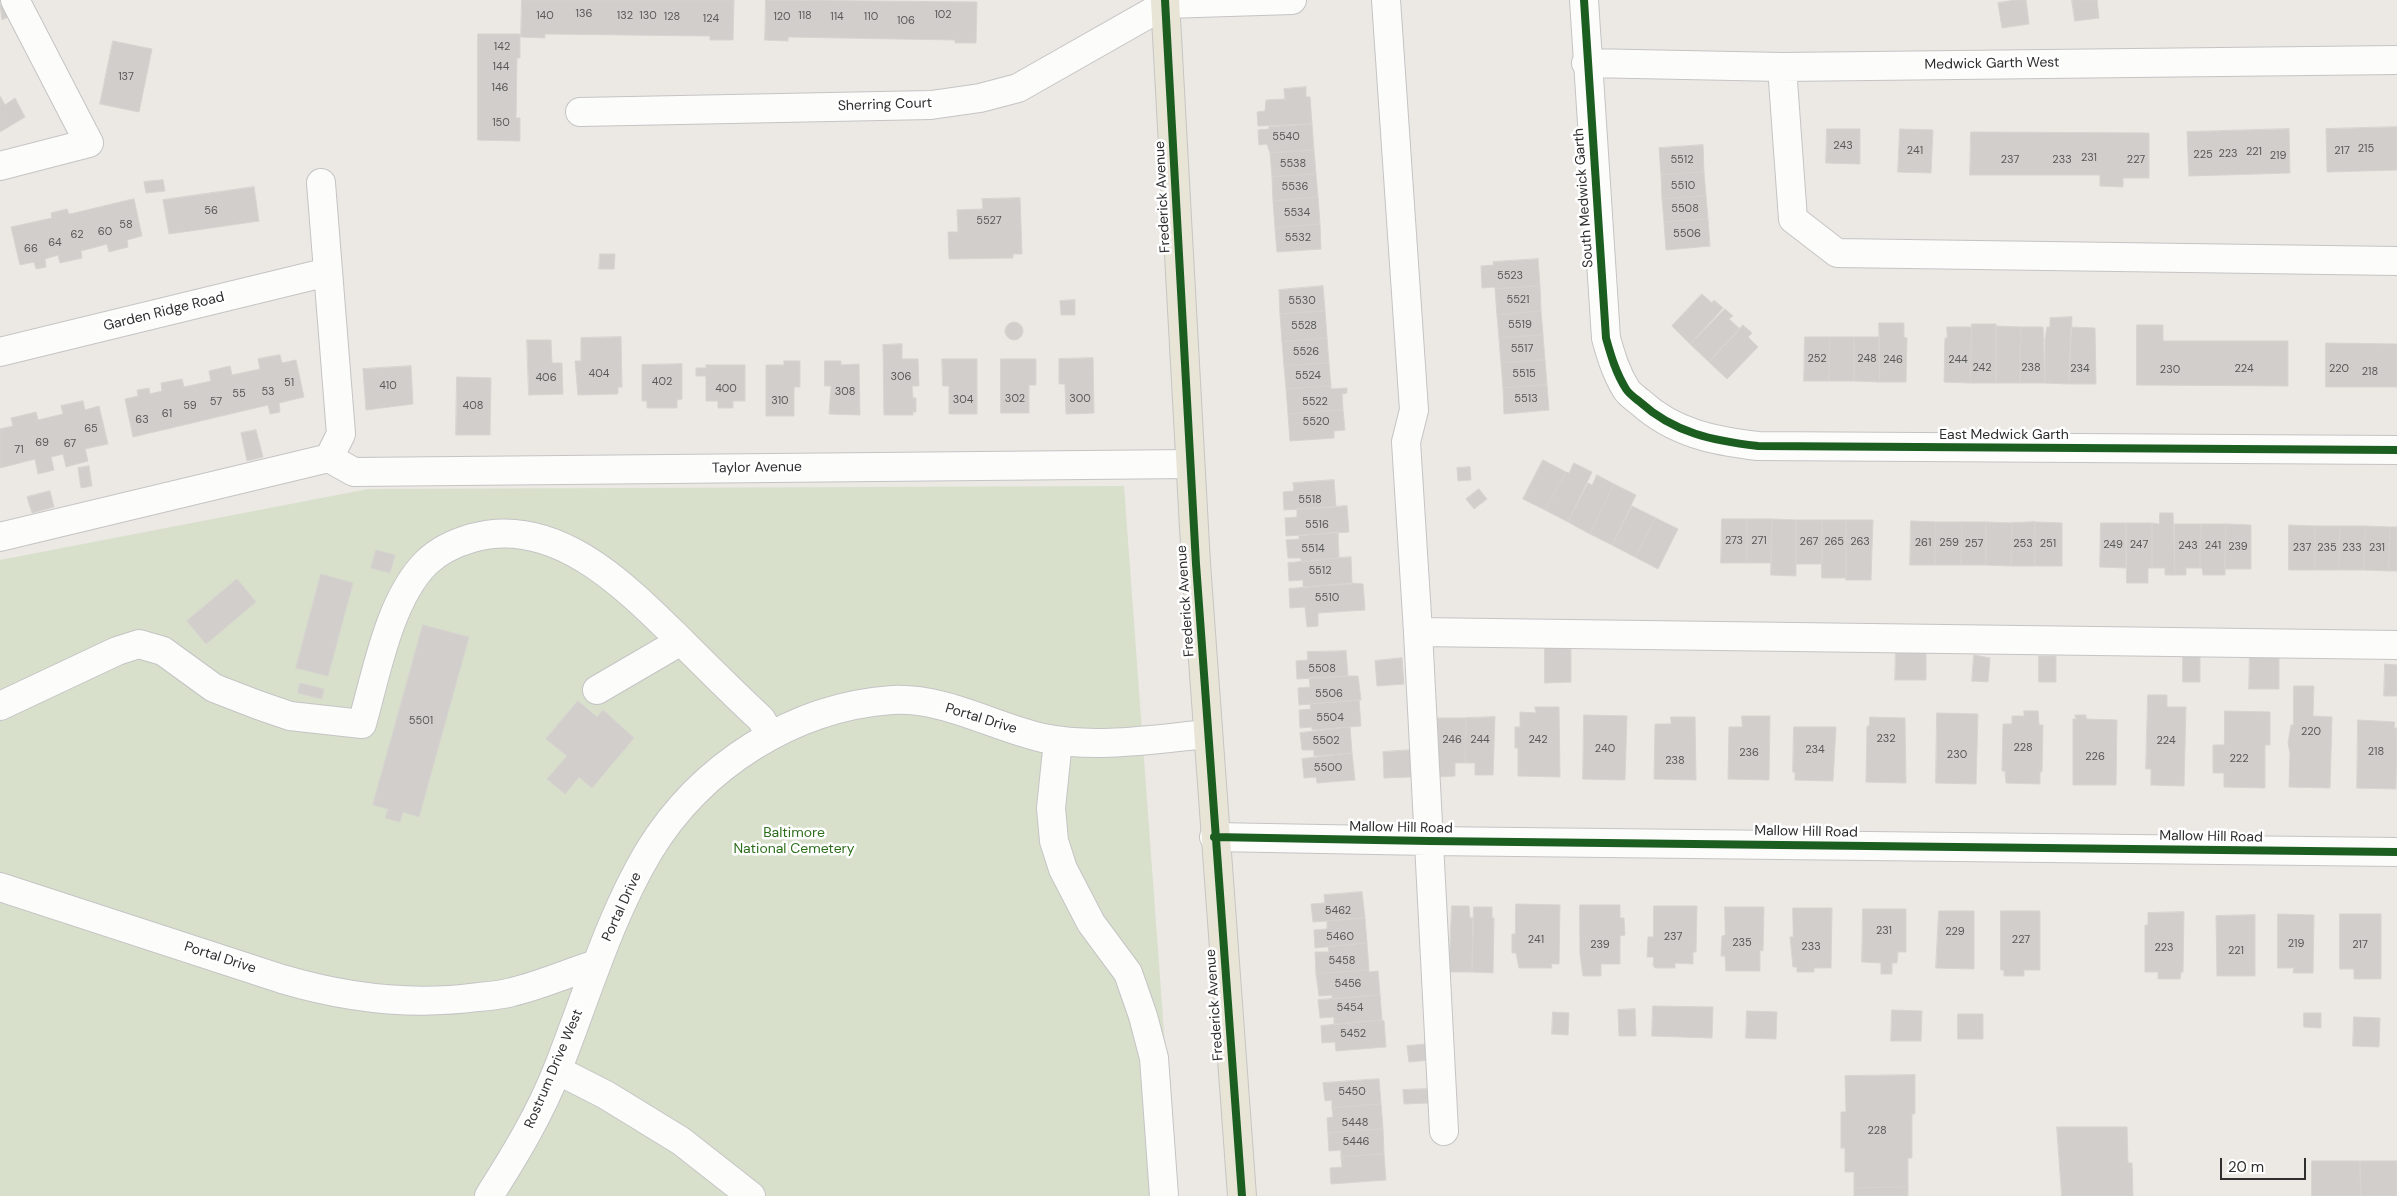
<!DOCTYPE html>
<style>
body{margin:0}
#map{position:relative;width:2397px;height:1196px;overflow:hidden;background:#ece8e4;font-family:"DM Sans",sans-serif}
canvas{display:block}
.scale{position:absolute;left:2220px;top:1158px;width:86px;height:22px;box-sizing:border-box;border:2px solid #2e2e2e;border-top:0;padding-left:6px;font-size:15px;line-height:18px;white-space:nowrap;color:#2e2e2e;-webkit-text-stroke:4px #fff;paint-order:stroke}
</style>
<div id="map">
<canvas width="2397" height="1196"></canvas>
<div class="scale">20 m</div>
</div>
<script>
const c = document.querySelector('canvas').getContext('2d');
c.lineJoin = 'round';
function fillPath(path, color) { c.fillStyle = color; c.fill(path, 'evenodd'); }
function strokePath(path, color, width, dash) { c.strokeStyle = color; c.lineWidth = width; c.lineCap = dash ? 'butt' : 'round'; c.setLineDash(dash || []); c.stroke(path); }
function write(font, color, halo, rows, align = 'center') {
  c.font = font + ' "DM Sans",sans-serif'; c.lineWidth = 5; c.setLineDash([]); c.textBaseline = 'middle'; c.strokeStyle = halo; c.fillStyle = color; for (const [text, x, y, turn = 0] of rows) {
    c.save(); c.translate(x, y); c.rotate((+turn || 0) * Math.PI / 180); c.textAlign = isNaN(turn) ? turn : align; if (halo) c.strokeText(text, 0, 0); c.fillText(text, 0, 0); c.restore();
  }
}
const cemetery = new Path2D(`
 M1124,486L1176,1196H0V560L368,489Z`);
const building = new Path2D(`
 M522,0H734L733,40H710V36L545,34V38L521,37Z
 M766,0L977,2L976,43H955V40L788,37V41L765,40Z
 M2016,0H2026L2029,24L2002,28L1998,3Z
 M2072,0H2097L2099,18L2075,21Z
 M8,1L14,14L2,20L0,5Z
 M478,34H520V58H517L516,118H520V141L478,140Z
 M113,41L152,49L139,112L100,104Z
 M1306,87V97H1310L1312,124L1258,126L1257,112L1265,111L1266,100L1285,99L1284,89Z
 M0,96L5,105L15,98L25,117L0,132Z
 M1312,124L1314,150L1270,153L1267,144L1259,145L1258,130L1269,129V127Z
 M2397,127V170L2327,172L2326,129Z
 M1827,129H1860V164L1826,163Z
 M1900,129L1933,130L1931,173L1898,172Z
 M2289,129L2290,173L2189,176L2187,132Z
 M1971,132L2149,133V178H2123V187L2100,186V175H1970Z
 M1703,145L1704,172L1661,175L1659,148Z
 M1314,150L1316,174L1272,177L1270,153Z
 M1704,172L1706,196L1662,199L1661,175Z
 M1316,174L1318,197L1273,201L1272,177Z
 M163,180L165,191L146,193L144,182Z
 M254,187L259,221L169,234L163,200Z
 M1706,196L1708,219L1664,222L1662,199Z
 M1318,197L1320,224L1275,228L1273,201Z
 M1020,198L1022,254H1013V258L949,259L948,232H958L957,210L983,209L982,199Z
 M134,199L142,236L127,240L128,247L109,252L107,244L81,251L82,258L60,263L58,255L45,259L46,267L36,269L34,262L20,265L11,227L52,218L51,213L67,209L69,214Z
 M1708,219L1710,246L1666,250L1664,222Z
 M1320,224L1321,249L1277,252L1275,228Z
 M600,254H615L614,269H599Z
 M1538,259L1540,286L1495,289V287L1482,288L1481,266L1494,265L1493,262Z
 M1323,286L1325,311L1280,314L1279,290Z
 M1540,286L1541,311L1497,315L1495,289Z
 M1702,294L1712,303L1714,300L1723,308L1690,344L1672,326Z
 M1075,300V315H1061L1060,301Z
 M1725,309L1733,316L1729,319L1740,329L1709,362L1690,344Z
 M1325,311L1327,338L1282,342L1280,314Z
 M1541,311L1543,335L1499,338L1497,315Z
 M2072,317L2069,384L2045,383V339L2047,327H2050V318Z
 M1005 331a9 9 0 1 1 18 0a9 9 0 1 1-18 0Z
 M1879,323H1904V337L1907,338L1906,382H1880Z
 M1972,324H1996V383H1970Z
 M1743,325L1752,333L1748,337L1758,347L1727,379L1709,362Z
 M2137,325H2163V341H2288V386L2137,385Z
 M1996,326L2021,327L2020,383H1996Z
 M1947,327H1972L1970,383L1944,382L1945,338H1947Z
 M2021,327H2043L2045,383H2020Z
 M2071,327L2095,328L2096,384H2069Z
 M1543,335L1545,360L1501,363L1499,338Z
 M621,337L622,387H618V394L578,395L575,361H581V338Z
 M1805,337H1830L1829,381H1804Z
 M1830,337H1854V381H1829Z
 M1854,337H1879L1880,382L1854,381Z
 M1327,338L1329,363L1284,366L1282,342Z
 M527,340H551L552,363H562L563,394L529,395Z
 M2326,343L2397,344V387H2326Z
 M902,344V359H918L919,386H912L913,398H916V412H913V415H884L883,345Z
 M280,355L282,363L296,360L304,397L279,403L280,412L270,414L268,405L133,437L125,399L138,396L137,390L149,388L150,394L162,391L161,383L182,379L184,387L211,381L209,371L230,366L232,375L260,369L258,359Z
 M1093,358L1094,413L1066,414L1065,384H1059V359Z
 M942,359H977V414H949V386H943Z
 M1001,359H1036V385H1029V413H1001Z
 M1545,360L1547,385L1503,388L1501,363Z
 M784,361H800V387H794V416H766V365H784Z
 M825,361H841V365L859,364L860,415L829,414L831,386H825Z
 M1329,363L1331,386L1286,389L1284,366Z
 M682,364V399L677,400V408H647V401H642V365Z
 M706,365H745V401H733V408H718V401H706V376H696V368H706Z
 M411,366L413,404L366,410L363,369Z
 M457,377L491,378L490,435H456Z
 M1547,385L1549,410L1504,414L1503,388Z
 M1331,386V389L1347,388V393L1342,394L1343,410L1288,414L1286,389Z
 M83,401L85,410L99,406L108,444L85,449L88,461L66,467L63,454L51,457L54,470L38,474L35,459L0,468V429L13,426L11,418L36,412L38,420L63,414L61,406Z
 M1343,410L1345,430L1334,431V438L1290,441L1288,414Z
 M256,430L263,457L247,461L241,433Z
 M1543,460L1566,472L1545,510L1523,499Z
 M1574,463L1592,472L1568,522L1545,510L1566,472L1569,473Z
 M89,466L92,486L81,488L78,468Z
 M1470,467L1471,480L1458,481L1457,468Z
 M1597,475L1614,484L1590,534L1568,522L1588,483L1592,485Z
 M1334,480L1336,507L1284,510L1283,492L1294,491L1293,483Z
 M1614,484L1636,495L1612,545L1590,534Z
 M1479,489L1487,499L1474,509L1466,499Z
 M50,491L54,507L32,513L27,497Z
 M1347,506L1349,532L1286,536L1285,518L1297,517V509Z
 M1632,506L1656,518L1635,557L1612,545Z
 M2160,513H2173L2175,575H2165V568H2152V523L2159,524Z
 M1656,518L1678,529L1658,569L1635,557Z
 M1722,519H1747V563H1721Z
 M1747,519H1772L1771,563H1747Z
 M1772,519L1796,520V576L1771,575Z
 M1796,520H1822V564H1796Z
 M1822,520H1846V578H1822Z
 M1846,520H1873L1871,580H1846Z
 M1911,521L1936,522L1935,565H1910Z
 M1936,522H1962L1961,565H1935Z
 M1962,522H1986V565H1961Z
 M1986,522L2012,523L2011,566L1986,565Z
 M2035,522V566H2011L2012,523Z
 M2035,522L2062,523V566H2035Z
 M2101,523H2126V568L2100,567Z
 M2126,523H2152V568H2148V583H2127Z
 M2175,524H2201L2200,568H2186V575H2175Z
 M2201,524H2226L2225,575H2203L2202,568H2200Z
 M2226,524L2251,525V569H2225Z
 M2289,525L2315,526V570H2289Z
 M2315,526H2340L2339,570H2315Z
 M2340,526H2365L2364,570H2339Z
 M2365,526L2390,527L2389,571L2364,570Z
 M2390,527H2397V571H2389Z
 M1338,532L1339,558L1301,562V558H1288L1286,540L1299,539V536Z
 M376,550L395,555L390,573L371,568Z
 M1351,557L1352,584L1303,587V580L1289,581L1288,563Z
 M321,574L353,583L328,676L296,668Z
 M237,579L256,602L206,644L187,621Z
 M1352,583L1363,584L1365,610L1318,613V626L1307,627L1305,607L1290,608L1289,589Z
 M423,625L469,637L419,817L403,812L400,822L385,818L388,809L373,805Z
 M1545,645H1571V682L1545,683Z
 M1896,650H1926V680H1895Z
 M1346,651L1348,676L1297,679L1296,661L1308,660L1307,652Z
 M2183,653H2200V682H2183Z
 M2250,654H2279V689H2249Z
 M1974,655L1990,658L1988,682L1972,681Z
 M2039,656H2056V682H2039Z
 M1402,658L1404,684L1377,686L1375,661Z
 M2385,664L2397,665V696H2384Z
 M1348,676H1358L1361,700L1299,705L1298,688L1310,687L1309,678Z
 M300,683L324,689L322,699L298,693Z
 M2294,686H2314L2313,716L2332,717L2330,788L2289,787L2290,753L2288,743L2291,725H2293Z
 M2148,695H2167V707H2186L2184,786L2151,785V769H2146Z
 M1359,700L1361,726L1312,730V727L1300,728L1299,710L1311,709L1310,704Z
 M578,701L597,717L603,710L634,738L592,788L579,777L565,794L547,779L567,756L546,739Z
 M1535,707H1559L1560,777L1518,776V748H1515V727H1520V712L1536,713Z
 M2024,711H2038L2039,725H2043L2042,772H2040V784L2006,783L2005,771H2002L2003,724H2012V716H2024Z
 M2225,711L2270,712V745H2265V788L2224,787V773H2213V745H2224Z
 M1937,713L1978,714L1976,784L1936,783Z
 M1584,715L1627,716L1625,780L1583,779Z
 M2075,715H2086V719L2117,720L2116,785H2073V719H2076Z
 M1742,716H1770L1769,780L1728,779L1729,727H1742Z
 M1495,717L1493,775H1475V763H1465L1466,718Z
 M1671,717H1695L1696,780L1654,779L1655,724H1671Z
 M1870,717L1905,718L1906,783L1866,782L1867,726H1869Z
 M1438,718H1466L1465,763H1455V776L1438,777Z
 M2358,720L2395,722L2394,728H2397L2396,789L2357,788Z
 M1350,727L1352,753L1314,756V750H1302L1300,733Z
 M1794,727H1836L1833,781L1795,780V772H1793Z
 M1411,750L1412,777L1384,778L1383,752Z
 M1352,753L1355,780L1317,783L1316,777L1304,778L1302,759Z
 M1362,892L1365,918L1313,922L1311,904L1325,903L1324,895Z
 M1516,904L1560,905L1559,964H1551L1552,968H1519L1516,953H1512V934H1515Z
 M1580,905H1620V918H1624L1625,935L1620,936V964H1601V976H1583L1580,954Z
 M1452,906H1469L1470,918H1473L1472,972H1449Z
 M1654,906H1697L1696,952H1693V964L1675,963V968H1655L1653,965L1654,957H1647L1648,937H1653Z
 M1474,907H1492V918H1494L1493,973L1472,972Z
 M1725,907H1764L1763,951L1760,950V971H1726L1725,956H1721L1722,936L1725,935Z
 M1793,908H1832L1831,968H1814V972H1797V967H1793L1790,937H1793Z
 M1863,909H1906V952H1898L1897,963H1892V974H1881V963L1862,962Z
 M1939,911H1974V969L1936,968Z
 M2001,911H2040V970H2024V976H2004V970H2001Z
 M2184,912L2183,972H2181L2180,979H2158V972H2145V925H2148V913Z
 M2278,914L2314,915L2313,973H2293L2294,968H2278Z
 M2340,914H2381V979H2354V969H2340Z
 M2255,915V976H2217L2216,916Z
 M1365,918L1367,943L1315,948L1314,930L1327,929V921Z
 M1367,943L1369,970L1316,974L1315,952H1329L1328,947Z
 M1369,970V972L1378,971L1380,995L1332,999V995L1319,996L1316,974Z
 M1380,995L1382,1020L1334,1024V1017L1320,1018L1318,1000Z
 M1653,1006L1713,1007L1712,1038L1652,1036Z
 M1635,1009L1636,1036H1619L1618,1010Z
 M1892,1010L1922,1011L1921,1041H1891Z
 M1747,1011L1777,1012L1776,1039L1746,1038Z
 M1553,1012L1569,1013L1568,1035L1552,1034Z
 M2304,1013H2321V1028L2304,1027Z
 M1958,1014H1983V1039H1958Z
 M2354,1017L2380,1018L2379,1047L2353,1046Z
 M1382,1020L1384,1021L1386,1047L1336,1051L1335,1042L1322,1043L1321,1026Z
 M1429,1044L1431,1060L1409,1062L1407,1046Z
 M1915,1075V1114H1912V1158H1908V1187L1854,1188V1172H1845V1148H1841V1112H1846L1845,1076Z
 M1379,1079L1381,1104L1332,1108V1100L1325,1101L1323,1083Z
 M1427,1089L1428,1103L1404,1104L1403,1090Z
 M1381,1104L1383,1129L1328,1133L1327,1118L1333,1117L1332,1108Z
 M2057,1127H2127L2128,1163H2132L2133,1196H2062Z
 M1383,1129L1384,1154L1341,1157V1150L1329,1151L1328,1133Z
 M1384,1154L1386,1180L1331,1184L1330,1168L1342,1167L1341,1157Z
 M2312,1161H2360L2361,1196H2312Z
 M2360,1161H2397V1196H2361Z
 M1908,1187V1196H1854V1188Z`);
const minor = new Path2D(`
 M1386,0L1414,410L1406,442L1418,632L1444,1131
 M1584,0L1606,338C1611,356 1616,373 1626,389C1629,394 1635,398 1640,402C1674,433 1714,441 1758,446L2397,450
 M1586,63L1782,67L2397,60
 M1782,67L1793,219L1837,253L2397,261
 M580,112L931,105L980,98L1018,88L1166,4L1292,0
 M0,166L89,143L15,0
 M0,352L328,272
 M329,458L354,472L1190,464
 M0,537L329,458L341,434L321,183
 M1418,632L2397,645
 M597,690L681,641
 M0,706L117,651L139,644L163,651L214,688L258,705L290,716L362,724C376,675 389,600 426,563C438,551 455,543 472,538C557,514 628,589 682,642C708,668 734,694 761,719L770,734
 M1058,741L1051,808L1054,841L1063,869L1091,923L1128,973L1143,1016L1154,1058L1164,1196
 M1214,837L1429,841L2397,852
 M0,887L282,979C346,998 412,1006 478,997C490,996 502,995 512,992C541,985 568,973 596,964
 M557,1070L606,1095L681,1141L751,1196
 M489,1196C515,1155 540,1114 558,1068C587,995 609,918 649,851C701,766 793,707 892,700C944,697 994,727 1043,738C1096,749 1154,739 1208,734`);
const major = new Path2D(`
 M1165,0L1196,564L1242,1196`);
const cycleway = new Path2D(`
 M1165,0L1196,564L1242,1196
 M1584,0L1606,338C1611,356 1616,373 1626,389C1629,394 1635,398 1640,402C1674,433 1714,441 1758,446L2397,450
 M1214,837L1429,841L2397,852`);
const numberNames = [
 ["136",584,14],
 ["102",943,15],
 ["140",545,16],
 ["132",625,16],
 ["130",648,16],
 ["118",805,16],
 ["128",672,17],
 ["120",782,17],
 ["114",837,17],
 ["110",871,17],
 ["124",711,19],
 ["106",906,21],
 ["142",502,47],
 ["144",501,67],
 ["137",126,77],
 ["146",500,88],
 ["150",501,123],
 ["5540",1286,137],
 ["243",1843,146],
 ["215",2366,149],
 ["241",1915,151],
 ["217",2342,151],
 ["221",2254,152],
 ["223",2228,154],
 ["225",2203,155],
 ["219",2278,156],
 ["231",2089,158],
 ["5512",1682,160],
 ["237",2010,160],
 ["233",2062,160],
 ["227",2136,160],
 ["5538",1293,164],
 ["5510",1683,186],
 ["5536",1295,187],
 ["5508",1685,209],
 ["56",211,211],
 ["5534",1297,213],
 ["5527",989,221],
 ["58",126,225],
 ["60",105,232],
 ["5506",1687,234],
 ["62",77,235],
 ["5532",1298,238],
 ["64",55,243],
 ["66",31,249],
 ["5523",1510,276],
 ["5521",1518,300],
 ["5530",1302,301],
 ["5519",1520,325],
 ["5528",1304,326],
 ["5517",1522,349],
 ["5526",1306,352],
 ["252",1817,359],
 ["248",1867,359],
 ["246",1893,360],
 ["244",1958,360],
 ["242",1982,368],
 ["238",2031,368],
 ["234",2080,369],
 ["224",2244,369],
 ["220",2339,369],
 ["230",2170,370],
 ["218",2370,372],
 ["404",599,374],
 ["5515",1524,374],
 ["5524",1308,376],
 ["306",901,377],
 ["406",546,378],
 ["402",662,382],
 ["51",289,383],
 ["410",388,386],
 ["400",726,389],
 ["53",268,392],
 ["308",845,392],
 ["55",239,394],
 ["302",1015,399],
 ["300",1080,399],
 ["5513",1526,399],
 ["304",963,400],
 ["310",780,401],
 ["57",216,402],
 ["5522",1315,402],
 ["59",190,406],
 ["408",473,406],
 ["61",167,414],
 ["63",142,420],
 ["5520",1316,422],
 ["65",91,429],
 ["69",42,443],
 ["67",70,444],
 ["71",19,450],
 ["5518",1310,500],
 ["5516",1317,525],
 ["273",1734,541],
 ["271",1759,541],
 ["267",1809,542],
 ["265",1834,542],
 ["263",1860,542],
 ["261",1923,543],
 ["259",1949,543],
 ["257",1974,544],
 ["253",2023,544],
 ["251",2048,544],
 ["249",2113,545],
 ["247",2139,545],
 ["243",2188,546],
 ["241",2213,546],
 ["239",2238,547],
 ["237",2302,548],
 ["235",2327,548],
 ["233",2352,548],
 ["231",2377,548],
 ["5514",1313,549],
 ["5512",1320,571],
 ["5510",1327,598],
 ["5508",1322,669],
 ["5506",1329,694],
 ["5504",1330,718],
 ["5501",421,721],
 ["220",2311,732],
 ["232",1886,739],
 ["246",1452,740],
 ["244",1480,740],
 ["242",1538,740],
 ["5502",1326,741],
 ["224",2166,741],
 ["228",2023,748],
 ["240",1605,749],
 ["234",1815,750],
 ["218",2376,752],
 ["236",1749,753],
 ["230",1957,755],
 ["226",2095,757],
 ["222",2239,759],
 ["238",1675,761],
 ["5500",1328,768],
 ["5462",1338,911],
 ["231",1884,931],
 ["229",1955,932],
 ["5460",1340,937],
 ["237",1673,937],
 ["241",1536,940],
 ["227",2021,940],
 ["235",1742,943],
 ["219",2296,944],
 ["239",1600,945],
 ["217",2360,945],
 ["233",1811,947],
 ["223",2164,948],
 ["221",2236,951],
 ["5458",1342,961],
 ["5456",1348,984],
 ["5454",1350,1008],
 ["5452",1353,1034],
 ["5450",1352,1092],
 ["5448",1355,1123],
 ["228",1877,1131],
 ["5446",1356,1142]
];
const streetNames = [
 ["Medwick Garth West",1992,64,-1],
 ["Sherring Court",885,105,-2],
 ["Frederick Avenue",1163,197,-93],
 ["South Medwick Garth",1584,198,-94],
 ["Garden Ridge Road",164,312,-14],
 ["East Medwick Garth",2004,435],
 ["Taylor Avenue",757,468,-1],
 ["Frederick Avenue",1186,601,-94],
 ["Portal Drive",981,719,17],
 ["Mallow Hill Road",1401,828,1],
 ["Mallow Hill Road",1806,832,1],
 ["Mallow Hill Road",2211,837,1],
 ["Portal Drive",622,907,-65],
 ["Portal Drive",220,958,18],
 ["Frederick Avenue",1215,1005,-94],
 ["Rostrum Drive West",554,1069,-67]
];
const parkNames = [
 ["Baltimore",794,833],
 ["National Cemetery",794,849]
];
fillPath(cemetery, '#d8e0cc');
fillPath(building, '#d1cecb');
strokePath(building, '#d7d4d0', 1);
strokePath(minor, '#c5c4c5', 30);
strokePath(major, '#c6c5c4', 30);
strokePath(minor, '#fcfcfb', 28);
strokePath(major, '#e8e4d6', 28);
strokePath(cycleway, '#1b5e20', 8);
write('11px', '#585857', null, numberNames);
write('14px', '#2e2e2e', '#fff', streetNames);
write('14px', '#2c6e1b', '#fff', parkNames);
</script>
